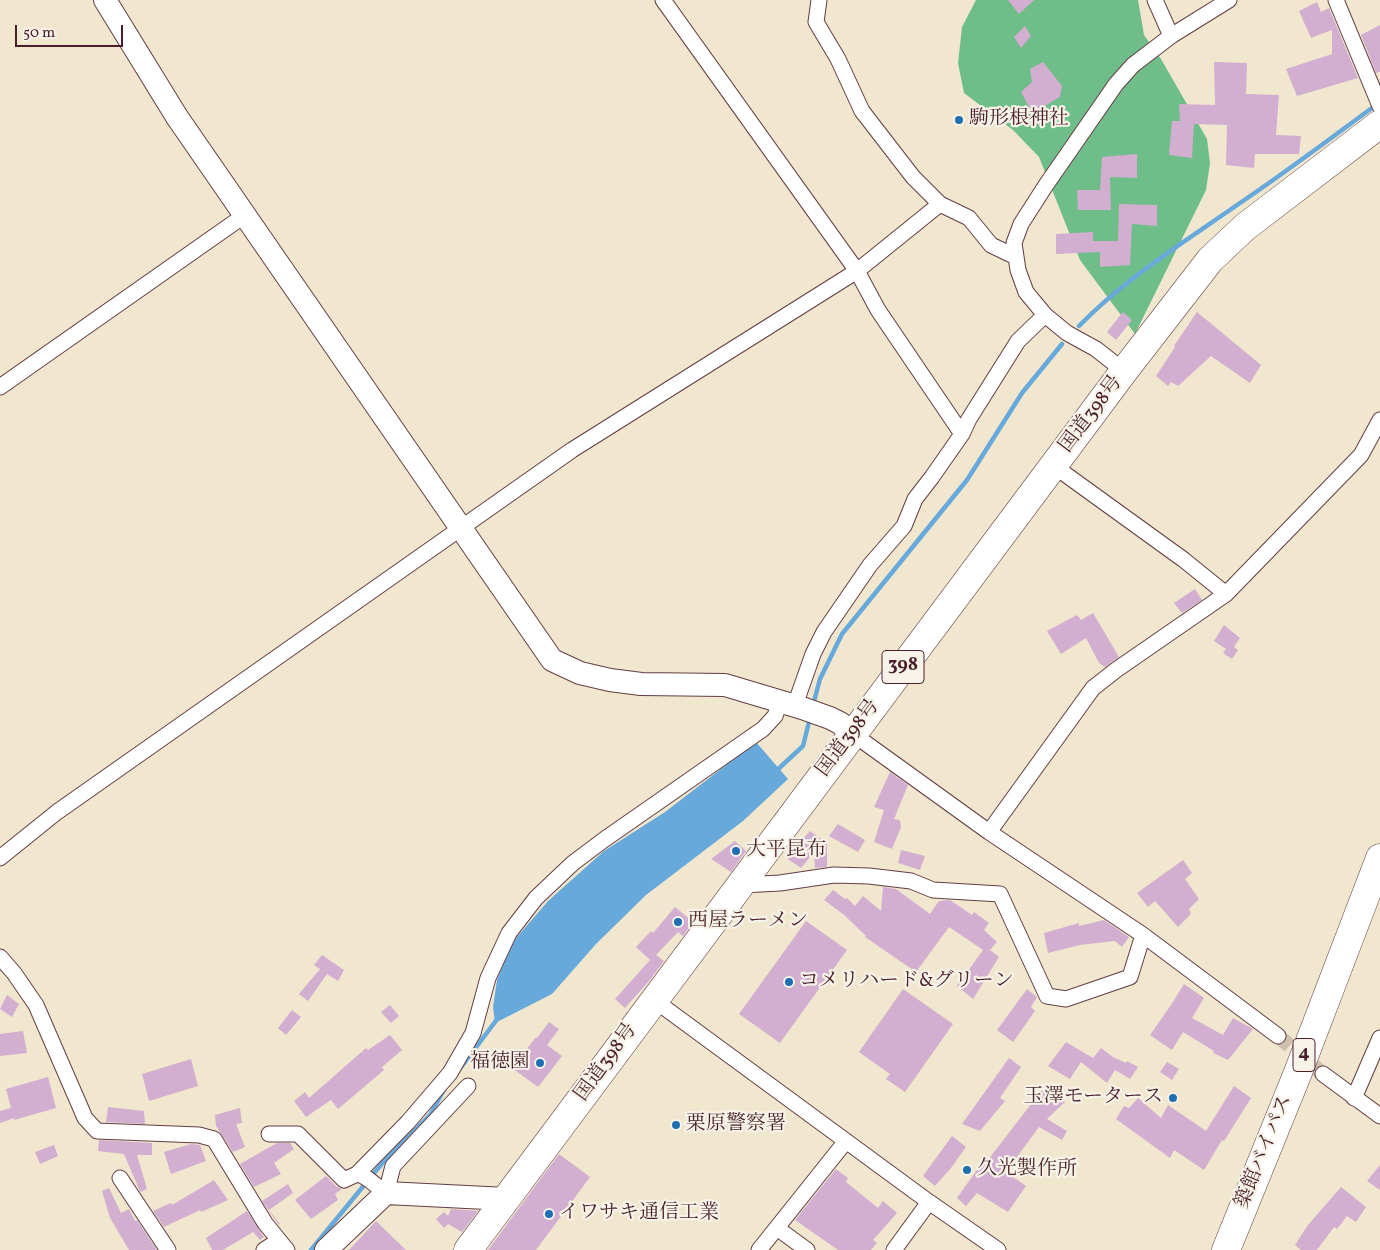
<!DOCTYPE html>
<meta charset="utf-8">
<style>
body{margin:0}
#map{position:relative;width:1380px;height:1250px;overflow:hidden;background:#f1e7ce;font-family:Vollkorn,serif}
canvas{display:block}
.scale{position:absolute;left:15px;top:25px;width:108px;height:22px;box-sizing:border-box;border:2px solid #4a1f2b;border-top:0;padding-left:6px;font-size:15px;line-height:18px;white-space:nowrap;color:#4a1f2b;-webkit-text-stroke:4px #f7f3e8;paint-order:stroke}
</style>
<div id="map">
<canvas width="1380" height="1250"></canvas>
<div class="scale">50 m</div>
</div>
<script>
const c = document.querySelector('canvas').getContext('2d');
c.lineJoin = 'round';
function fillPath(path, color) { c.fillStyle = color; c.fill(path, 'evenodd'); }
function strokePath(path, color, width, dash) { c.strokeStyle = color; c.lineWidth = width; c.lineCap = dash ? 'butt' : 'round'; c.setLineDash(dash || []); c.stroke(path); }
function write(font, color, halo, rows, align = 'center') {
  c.font = font + ' Vollkorn,"Noto Serif JP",serif'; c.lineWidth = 4.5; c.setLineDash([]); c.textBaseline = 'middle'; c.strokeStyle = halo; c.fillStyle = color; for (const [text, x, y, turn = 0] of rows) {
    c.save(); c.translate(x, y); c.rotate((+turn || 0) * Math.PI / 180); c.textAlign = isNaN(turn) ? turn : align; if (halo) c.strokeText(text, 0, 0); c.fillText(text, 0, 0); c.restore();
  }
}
const forest = new Path2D(`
 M976,0H1138L1144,35L1161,59L1207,139L1210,163L1206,190L1135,334L1080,260L1039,157L1013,130L964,93L958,63L962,27Z`);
const water = new Path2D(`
 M756,742L788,779L743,821L646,895L596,944L552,994L495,1023L493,1007L497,980L511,944L548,901L604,851L665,812Z`);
const stream = new Path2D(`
 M1079,326C1127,277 1184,242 1240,203C1286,172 1331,138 1376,105
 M813,705L820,679L842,634L967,480L1022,393L1062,344
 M775,772L803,746L810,718
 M459,1070L498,1018
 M311,1250L384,1161L430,1115L444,1090`);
const building = new Path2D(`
 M1008,0H1034L1019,14Z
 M1317,2L1321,12L1329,8L1358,78L1297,96L1286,69L1332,54V30L1311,38L1299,11Z
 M1380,25V72L1376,73L1361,35Z
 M1025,26L1031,36L1021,48L1014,37Z
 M1043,62L1062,86L1060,97L1043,107L1048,120L1039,126L1021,92L1032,82L1030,69Z
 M1214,62L1247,63L1246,94L1279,95L1276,135L1301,136L1299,154H1255L1254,168L1226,165L1227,125L1194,124L1192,158L1169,155L1172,121H1180L1179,104L1215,105Z
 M1137,154V178L1110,177L1111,210H1078L1077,190H1100L1102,157Z
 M1119,204L1157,205V226L1132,224L1130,265L1100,267V252L1056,254V234L1093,232V241H1118Z
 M1123,312L1132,320L1116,340L1107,332Z
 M1197,312L1261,365L1250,383L1211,356L1178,386L1171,382L1168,386L1156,376L1175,347L1174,346Z
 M1195,589L1202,600L1182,613L1174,603Z
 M1093,613L1119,657L1105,667L1099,663L1086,638L1061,654L1047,631L1077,615L1081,620Z
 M1224,625L1240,638L1234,647L1238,650L1232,659L1223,653L1226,649L1214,641Z
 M890,772L908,785L894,819L900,820L901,827L892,849L874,842L884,810L874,807Z
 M838,824L865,840L858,852L829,836Z
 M810,831L827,843V867L815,868L814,852L801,868L786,858Z
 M735,841L746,851L731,872L711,859Z
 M901,850L925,856L920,870L898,863Z
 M1183,860L1192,873L1185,879L1199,899L1189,909L1191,914L1178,927L1155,901L1148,907L1137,893Z
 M883,887L896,889L930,914L939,901L950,900L972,915L974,912L989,923L984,930L997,942L990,950L999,957L973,999L957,986L983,950L949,927L916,972L865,937L866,936L843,914L824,900L833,890L845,899L847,898L855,906L863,896L881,911Z
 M675,907L693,922L683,936L678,932L656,955L664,961L649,981L625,1008L615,999L650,960L636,947L651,931L653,933Z
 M1104,920L1129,937L1122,947L1115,941L1080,945L1048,953L1044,933L1079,923V926Z
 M806,921L847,950L780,1043L739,1014Z
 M322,955L344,970L338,981L327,974L308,1001L299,994L320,969L314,965Z
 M1184,984L1204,998L1192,1018L1223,1035L1233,1018L1253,1029L1228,1060L1213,1053L1214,1051L1183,1032L1172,1050L1150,1035L1171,1005Z
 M903,989L953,1024L905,1092L886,1079L890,1074L859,1052Z
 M1027,989L1037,997L1031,1007L1035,1011L1013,1042L997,1030Z
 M7,995L19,1004L12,1017L0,1009Z
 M390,1005L399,1016L391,1023L381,1012Z
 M292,1010L301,1017L286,1035L278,1028Z
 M549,1022L559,1029L547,1045L562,1056L538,1087L512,1068L536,1037L537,1038Z
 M23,1031L27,1053L0,1056V1034Z
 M390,1035L402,1050L382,1067L384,1070L338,1109L331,1100L306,1117L294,1101L305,1092L309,1098L366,1048L368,1050Z
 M1066,1042L1093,1058L1101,1048L1113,1057L1126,1063L1127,1061L1138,1067L1130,1079L1115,1070L1107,1083L1081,1062L1070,1079L1048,1066Z
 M1009,1058L1021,1067L1000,1098L1005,1101L980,1131L962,1124Z
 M191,1059L198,1086L149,1101L142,1074Z
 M1167,1062L1179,1069L1172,1080L1160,1072Z
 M48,1077L56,1108L14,1120V1118L0,1123V1111L11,1108L6,1089Z
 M1045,1086L1065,1102L1047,1119L1067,1131L1062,1140L1039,1127L1006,1172L1026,1186L1008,1212L977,1193L966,1206L957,1198L979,1167L981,1169Z
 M1234,1086L1251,1098L1224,1141L1222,1140L1204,1170L1174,1150L1170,1158L1116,1119L1124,1106L1129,1108L1138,1098L1161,1118L1168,1105L1206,1131Z
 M108,1107L144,1111L145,1124L106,1122Z
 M240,1108L242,1123L236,1124L245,1147L233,1152L216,1126L215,1115Z
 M952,1136L966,1147L951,1168L935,1186L923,1176Z
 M99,1140L152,1143V1155H137L147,1189L140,1192L139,1189L124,1154L98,1151Z
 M277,1143H290L294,1149L274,1163L281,1174L254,1187L240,1164Z
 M191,1144L200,1145L206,1161L171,1174L164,1152Z
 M54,1145L58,1156L40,1164L35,1152Z
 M559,1154L590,1177L536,1250H488Z
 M1380,1165V1190L1367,1181Z
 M836,1169L848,1178L846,1182L878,1208L883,1201L897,1213L873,1240L877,1243L871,1250H838L795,1220Z
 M326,1176L337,1187L342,1189L335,1194L338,1200L311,1219L295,1200Z
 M214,1180L228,1200L201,1212L200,1210L164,1227L153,1211L171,1203L172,1205Z
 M288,1184L293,1193L269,1210L280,1224L279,1225L262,1201Z
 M1341,1187L1366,1207L1356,1222L1347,1216L1337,1229L1334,1227L1317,1250H1301L1295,1245L1308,1225Z
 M109,1188L121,1213L129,1209L135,1221L137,1220L157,1250H129L110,1218L102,1191Z
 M451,1209L478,1211L462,1232L448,1224L444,1228L436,1219L444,1212L448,1216Z
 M247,1211L264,1237L260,1240L253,1232L223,1250H212L206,1238Z
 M376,1221L406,1250H349Z`);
const streetTunnel = new Path2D(`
 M1278,1036L1323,1074`);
const street = new Path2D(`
 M663,0L857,271L878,310L962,434
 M819,0L816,22L838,59L862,111L913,177L940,204L969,218L991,245L1016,257
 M1155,0L1171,36
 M1336,0L1380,106
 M1124,371L1096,349L1067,333L1045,315L1026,292L1018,270L1014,243L1021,224L1046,185L1116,84L1133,65L1171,36L1229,0
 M0,387L245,215
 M1054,466L1184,560L1226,594
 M795,705L813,654L824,632L870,565L904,526L915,499L932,477L962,434L969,419L1018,341L1045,315
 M853,734L989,832L1143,935L1278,1036
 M989,832L1093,688L1116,670L1226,594L1361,455L1380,420
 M0,858L57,812L572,450L857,271L940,204
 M742,885L780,883L834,875L869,876L911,881L933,890L1000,894L1047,996L1066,999L1130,977L1143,935
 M0,957L14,973L36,1005L85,1118L97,1131L199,1135L214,1139L265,1223L287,1250
 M654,1000L929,1202L998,1250
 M1323,1074L1380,1116
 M1354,1098L1380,1038
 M269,1134H298L344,1180L357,1174L408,1122L450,1073L473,1033L488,978L509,933L536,898L573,863L605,839L763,729L775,716L780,702
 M357,1174C367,1175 376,1187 386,1193L393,1166L468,1086
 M120,1178L168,1250
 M777,1228L807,1250
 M264,1250L278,1241
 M759,1250L846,1141
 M894,1250L929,1202`);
const secondary = new Path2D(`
 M105,0L177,117L552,660L580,673L610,680L641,684L725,685L802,708L830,718L840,723L853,734
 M326,1250L386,1193L507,1199`);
const highway = new Path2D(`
 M468,1250L1124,371L1210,260L1245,227L1380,124
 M1226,1250L1297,1075L1380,858`);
const markers = [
 [959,120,5,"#1f6fb2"],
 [736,851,5,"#1f6fb2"],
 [678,922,5,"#1f6fb2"],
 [789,982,5,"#1f6fb2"],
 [540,1063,5,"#1f6fb2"],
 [1173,1098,5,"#1f6fb2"],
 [676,1125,5,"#1f6fb2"],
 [967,1170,5,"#1f6fb2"],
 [549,1214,5,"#1f6fb2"]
];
const shields = [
 [903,667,42],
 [1304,1055,22]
];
const shieldNames = [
 ["398",903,667],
 ["4",1304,1055]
];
const poiNames = [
 ["駒形根神社",969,120],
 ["大平昆布",746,851],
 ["西屋ラーメン",688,922],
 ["コメリハード&グリーン",799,982],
 ["福徳園",530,1063,"right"],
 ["玉澤モータース",1163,1098,"right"],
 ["栗原警察署",686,1125],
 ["久光製作所",977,1170],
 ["イワサキ通信工業",559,1214]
];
const streetNames = [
 ["国道398号",1092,415,-53],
 ["国道398号",849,739,-53],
 ["国道398号",607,1063,-54],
 ["築館バイパス",1265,1152,-68]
];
fillPath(forest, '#6fbe8a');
fillPath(water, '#68a9dc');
strokePath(stream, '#68a9dc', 4.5);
fillPath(building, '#d2aed1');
strokePath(streetTunnel, '#d0bfad', 15, [15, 8]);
strokePath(street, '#633d43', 17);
strokePath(secondary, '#633d43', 24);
strokePath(highway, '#633d43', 29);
strokePath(street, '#fff', 15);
strokePath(secondary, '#fff', 22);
strokePath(highway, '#fff', 28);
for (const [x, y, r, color] of markers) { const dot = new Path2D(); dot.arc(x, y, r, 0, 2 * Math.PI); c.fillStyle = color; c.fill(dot); strokePath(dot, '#f7f3e8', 2); }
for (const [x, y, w] of shields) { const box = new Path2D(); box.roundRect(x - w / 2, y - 16.5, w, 33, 4); c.fillStyle = '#f7f3e8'; c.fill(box); strokePath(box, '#4a1f2b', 1); }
write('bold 19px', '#4a1f2b', null, shieldNames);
write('20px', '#4a1f2b', '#f7f3e8', poiNames, 'left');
write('20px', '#4a1f2b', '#f7f3e8', streetNames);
</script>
